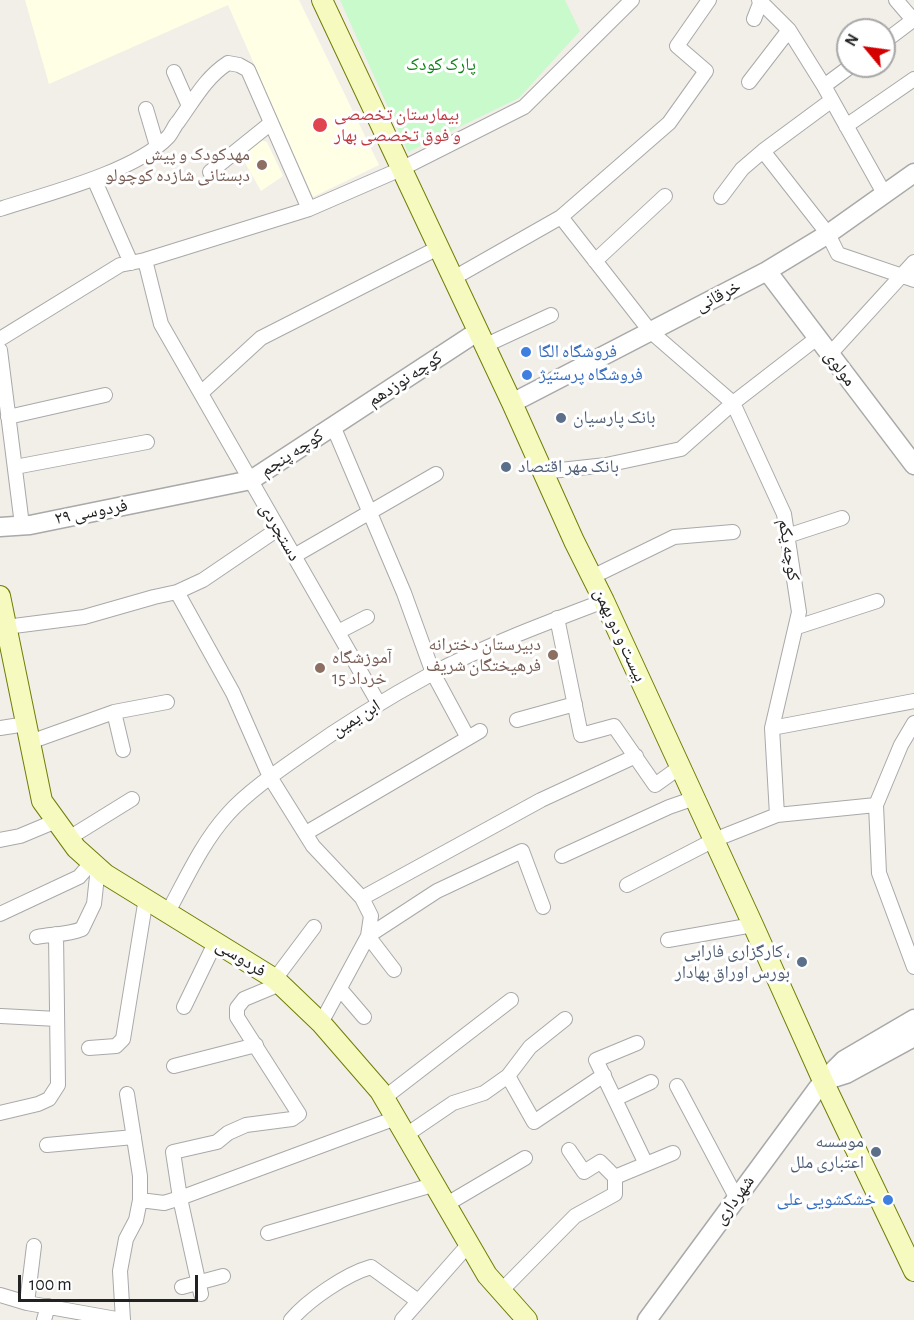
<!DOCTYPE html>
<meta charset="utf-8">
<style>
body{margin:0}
#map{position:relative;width:914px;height:1320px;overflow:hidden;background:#f2efe9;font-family:"Alegreya Sans",sans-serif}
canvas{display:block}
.north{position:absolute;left:836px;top:18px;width:60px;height:60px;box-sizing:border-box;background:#fff;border:2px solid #a7a7a7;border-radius:50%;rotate:299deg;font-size:16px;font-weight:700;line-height:24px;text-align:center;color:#222}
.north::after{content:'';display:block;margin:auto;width:21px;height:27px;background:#d40000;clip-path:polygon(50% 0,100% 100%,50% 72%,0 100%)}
.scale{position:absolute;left:18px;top:1275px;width:180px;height:27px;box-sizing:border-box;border:3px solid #222;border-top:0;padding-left:8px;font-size:18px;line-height:21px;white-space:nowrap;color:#222;-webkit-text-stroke:4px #fff;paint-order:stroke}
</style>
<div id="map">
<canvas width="914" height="1320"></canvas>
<div class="north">N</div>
<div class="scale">100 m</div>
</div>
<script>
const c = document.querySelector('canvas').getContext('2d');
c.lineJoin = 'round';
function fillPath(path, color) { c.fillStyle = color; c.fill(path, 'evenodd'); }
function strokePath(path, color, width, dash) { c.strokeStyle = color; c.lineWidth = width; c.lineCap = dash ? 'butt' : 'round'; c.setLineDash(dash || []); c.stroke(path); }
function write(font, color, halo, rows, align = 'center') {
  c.font = font + ' "Alegreya Sans","Noto Naskh Arabic",sans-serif'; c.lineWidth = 6; c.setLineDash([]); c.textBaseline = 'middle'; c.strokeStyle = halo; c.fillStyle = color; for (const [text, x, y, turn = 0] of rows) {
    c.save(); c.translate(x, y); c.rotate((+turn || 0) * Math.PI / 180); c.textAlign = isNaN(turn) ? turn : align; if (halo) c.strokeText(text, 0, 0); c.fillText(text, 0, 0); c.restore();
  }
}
const education = new Path2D(`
 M25,0H299L379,165L313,197L228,5L49,84Z
 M261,140L267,142L283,176L261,191L240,154Z`);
const park = new Path2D(`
 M340,0H565L580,31L519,98L408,152Z`);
const minor = new Path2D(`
 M759,0L789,30L824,86L885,195
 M896,0L914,21
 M754,19L761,1
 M884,42L913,20
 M174,72L189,106
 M749,82L789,30
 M824,86L851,66
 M146,109L157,146
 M846,126L914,79
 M763,151L828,234L838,254L914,280
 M210,172L271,123
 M94,179L131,263
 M721,197L742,169L763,151L832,100
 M0,209C46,194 135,172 168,137C172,133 174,126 178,122C194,100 205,78 228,63L239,65L248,70L309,209
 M561,217L650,331L733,403L784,514L799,612L772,728L777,815
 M145,260L161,324L379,704
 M595,261L665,196
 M452,279L561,217L669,123L706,71L677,46L709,0
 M0,339L120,265L145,260L309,209L401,169L524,107L632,0
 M484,346L551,315
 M0,350L22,525
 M830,354L914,262
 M201,393L261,338L438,248
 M8,417L105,395
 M333,426L404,593L433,673L468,738
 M15,467L147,442
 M542,472L606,465L681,449L733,403L817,338
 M787,536L842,518
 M294,556L436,474
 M592,577L674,537L733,532
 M177,592L233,693L270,777L313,846L362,898L371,916L368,936L321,1023
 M557,618L581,735L614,726L655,785L680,767
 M6,627L84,617L154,597L177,592L203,580L278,529
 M797,627L877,601
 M338,632L367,617
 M114,712L123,750
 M517,720L575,704
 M914,723L901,745L876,805L879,873L914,967
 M0,728L26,724
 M772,728L914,701
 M30,742L114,712L167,702
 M306,833L480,731
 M69,838L132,799
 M0,840L20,836L56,821
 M562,856L669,807L695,798
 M627,885L714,840L777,815L876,805
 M362,898L541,800L636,756
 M168,912C186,879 202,843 227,815C245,794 278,771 301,755C343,725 387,698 433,673C487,645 546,623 604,601
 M0,914L79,877L92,862
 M368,936L437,891L522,851L543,907
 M368,936L394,970
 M37,937C52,934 67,935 82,929L94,904L98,867
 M668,940L753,925
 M275,979L314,927
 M340,989L364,1017
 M184,1007L216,941
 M1,1016L57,1019
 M637,1043L596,1060L646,1164
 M89,1048L116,1046L123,1039L146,898
 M174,1066L256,1045
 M508,1076L534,1122L604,1075
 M677,1086L736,1197
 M384,1098L511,1000
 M615,1099L651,1082
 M0,1113L38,1104L49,1099L58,1085L56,934
 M406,1135L453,1103L484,1093L508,1076L530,1047L565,1019
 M47,1145L134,1137
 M615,1177L673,1153
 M140,1200L164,1203L180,1198L396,1118
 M447,1204L525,1158
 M268,1233L436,1184
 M182,1287L223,1276
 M501,1291L575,1216L615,1194V1177L600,1162L584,1172L569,1150
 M201,1294L180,1198L173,1152L217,1142L228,1133L246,1125L292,1119L299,1114L237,1017V1008L244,999L280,984
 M0,1295L27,1303L122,1320
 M27,1303L34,1246
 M44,1320L48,1306
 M123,1320L120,1271L126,1239L136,1220L140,1200V1176L127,1094
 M291,1320C308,1300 346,1274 371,1267L418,1301
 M402,1320L469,1244`);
const tertiary = new Path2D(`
 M767,271L914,465
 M512,403L767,271L828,234L914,173
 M0,527L30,525L251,480L477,332
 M824,1081L846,1074L914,1037
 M647,1320L823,1081L844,1060L914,1019`);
const secondary = new Path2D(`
 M322,0L512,403L574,541L604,601L753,925L823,1081L914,1271
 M0,596L42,801L76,848L105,874L275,979L321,1023L380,1091L487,1275L527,1320`);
const markers = [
 [320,125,8,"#e0444e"],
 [262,165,6,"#8d6e63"],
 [526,352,6,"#3f7fe0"],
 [527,375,6,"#3f7fe0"],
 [561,418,6,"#5c6f8a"],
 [506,467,6,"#5c6f8a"],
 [553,655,6,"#8d6e63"],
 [320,668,6,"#8d6e63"],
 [802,962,6,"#5c6f8a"],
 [876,1152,6,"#5c6f8a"],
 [888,1200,6,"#3f7fe0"]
];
const parkNames = [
 ["پارک کودک",441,65]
];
const healthNames = [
 ["بیمارستان تخصصی",334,115],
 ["و فوق تخصصی بهار",334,136]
];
const educationNames = [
 ["مهدکودک و پیش",250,155],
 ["دبستانی شازده کوچولو",250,176],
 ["دبیرستان دخترانه",541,645],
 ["فرهیختگان شریف",541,666],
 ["آموزشگاه",332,658,"left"],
 ["15 خرداد",332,679,"left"]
];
const streetNames = [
 ["خرقانی",718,296,-27],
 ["مولوی",840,368,53],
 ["کوچه نوزدهم",405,379,-33],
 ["کوچه پنجم",292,453,-33],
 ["فردوسی ۲۹",91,512,-11],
 ["دستجردی",280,532,60],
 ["کوچه یکم",789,550,81],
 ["بیست و دو بهمن",620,635,65],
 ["ابن یمین",356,718,-32],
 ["فردوسی",241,958,32],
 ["شهرداری",734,1200,-54]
];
const shopNames = [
 ["فروشگاه الگا",538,352],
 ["فروشگاه پرستيژ",539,375],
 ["خشکشویی علی",876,1200,"right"]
];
const serviceNames = [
 ["بانک پارسیان",573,418],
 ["بانک مهر اقتصاد",518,467],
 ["کارگزاری فارابی ،",790,952,"right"],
 ["بورس اوراق بهادار",790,973,"right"],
 ["موسسه",864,1142,"right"],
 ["اعتباری ملل",864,1163,"right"]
];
fillPath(education, '#ffffe5');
fillPath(park, '#c8facc');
strokePath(minor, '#a9a9a9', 16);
strokePath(tertiary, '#a9a9a9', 21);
strokePath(secondary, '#707d05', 22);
strokePath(minor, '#fff', 14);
strokePath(tertiary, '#fff', 18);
strokePath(secondary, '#f7fabf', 20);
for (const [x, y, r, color] of markers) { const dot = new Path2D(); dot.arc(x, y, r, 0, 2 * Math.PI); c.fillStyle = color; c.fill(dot); strokePath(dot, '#fff', 2); }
write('18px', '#0c8416', '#fff', parkNames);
write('18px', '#be3a42', '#fff', healthNames, 'left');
write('18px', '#785e54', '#fff', educationNames, 'right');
write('18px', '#222', '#fff', streetNames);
write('18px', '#366cbe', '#fff', shopNames, 'left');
write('18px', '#4e5e75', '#fff', serviceNames, 'left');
</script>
